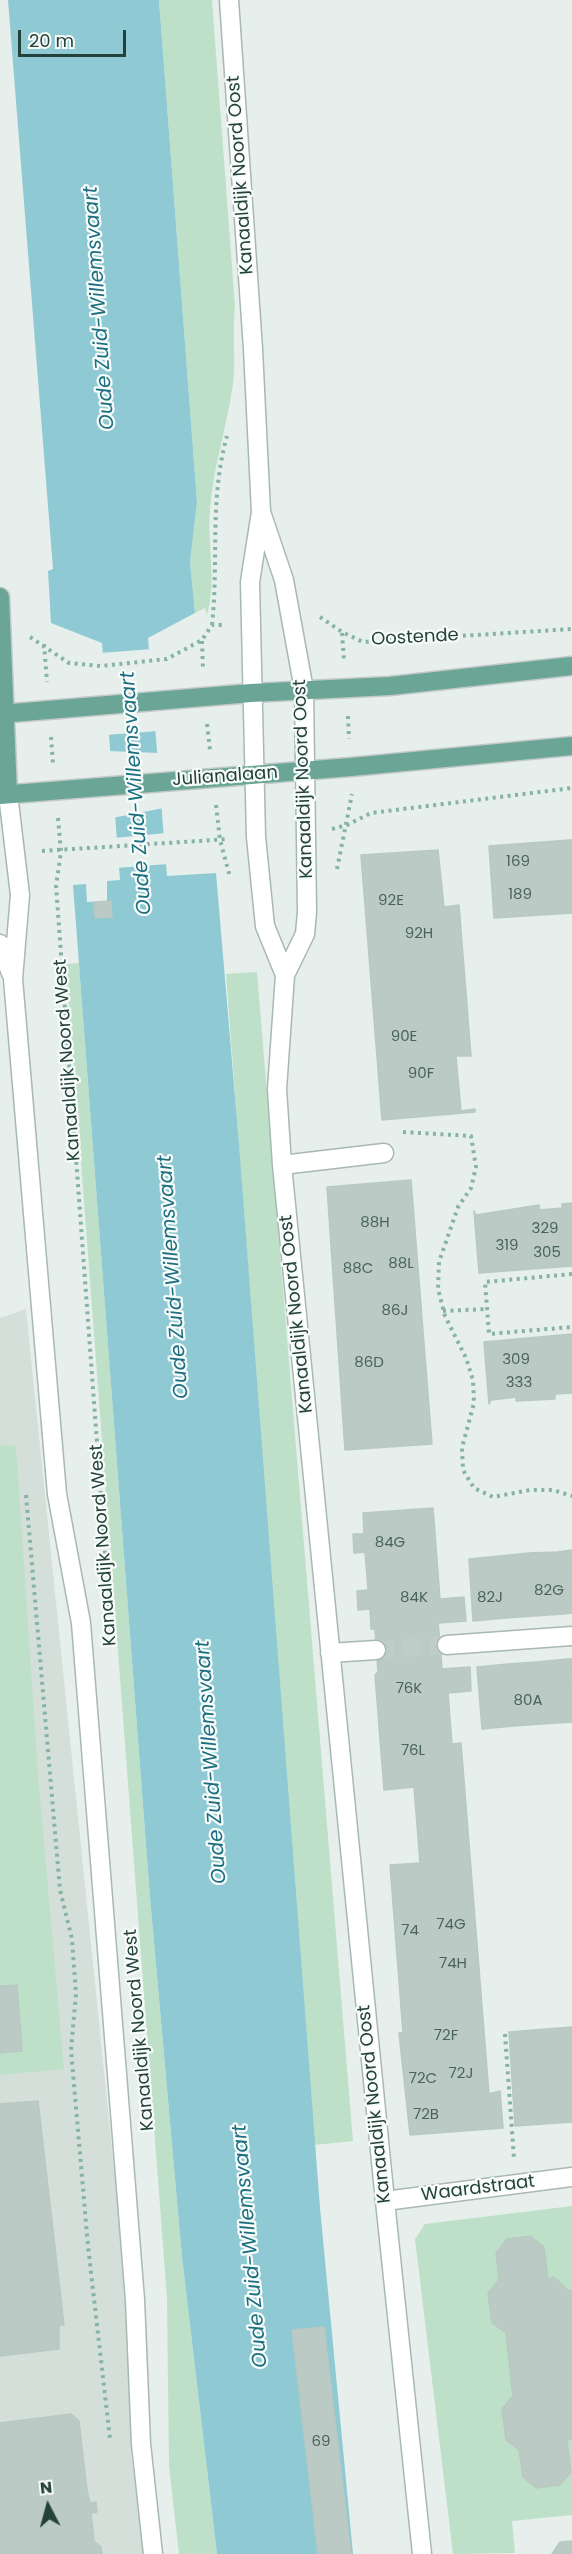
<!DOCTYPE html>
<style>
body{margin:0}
#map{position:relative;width:572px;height:2554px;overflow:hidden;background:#e6efeb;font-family:Poppins,sans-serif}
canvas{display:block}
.north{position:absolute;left:18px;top:2476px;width:60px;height:60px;-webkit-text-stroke:4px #f7fbf9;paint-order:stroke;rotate:354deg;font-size:16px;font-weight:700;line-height:24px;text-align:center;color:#24423a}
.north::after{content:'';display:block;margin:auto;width:21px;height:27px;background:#24423a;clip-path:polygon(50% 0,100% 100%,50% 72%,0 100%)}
.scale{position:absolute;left:18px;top:30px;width:108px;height:27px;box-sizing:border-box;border:3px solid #24423a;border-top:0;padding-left:8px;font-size:18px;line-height:21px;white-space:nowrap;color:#24423a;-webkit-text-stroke:4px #f7fbf9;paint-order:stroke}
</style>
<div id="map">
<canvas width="572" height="2554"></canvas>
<div class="north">N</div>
<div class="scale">20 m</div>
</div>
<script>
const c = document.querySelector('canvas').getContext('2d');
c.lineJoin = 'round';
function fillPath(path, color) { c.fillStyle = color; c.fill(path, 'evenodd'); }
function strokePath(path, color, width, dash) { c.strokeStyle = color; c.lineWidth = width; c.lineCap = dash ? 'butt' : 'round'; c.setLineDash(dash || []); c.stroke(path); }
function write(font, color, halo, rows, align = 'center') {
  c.font = font + ' Poppins,sans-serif'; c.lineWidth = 4.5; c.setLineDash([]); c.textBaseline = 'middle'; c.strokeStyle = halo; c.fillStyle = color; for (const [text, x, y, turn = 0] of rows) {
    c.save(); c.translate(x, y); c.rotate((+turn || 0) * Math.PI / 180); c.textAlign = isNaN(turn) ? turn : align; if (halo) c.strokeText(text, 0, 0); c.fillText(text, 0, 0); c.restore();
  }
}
const built = new Path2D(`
 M26,1309L128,2306L131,2456L146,2554H0V1318Z`);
const green = new Path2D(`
 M159,0H212L235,306C232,332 236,358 233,384C227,427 213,467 210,510C207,545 217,581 207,615L205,608L195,613L190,562L197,502Z
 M79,963L150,1897L182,2257L217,2554H179L169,2466L167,2299L66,964Z
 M257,972L353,2141L314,2145L226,974Z
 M0,1445L16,1446L38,1774L64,2069L0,2075Z
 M572,2206V2290L568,2291L554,2278L548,2279L544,2247L507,2239L496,2252L499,2280L488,2293L492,2323L506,2333L513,2396L502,2409L506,2439L519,2450L523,2477L536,2488L571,2472L567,2440L572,2439V2515L512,2521L515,2553L453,2554L415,2239L425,2224Z`);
const water = new Path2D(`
 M8,0H159L197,502L190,562L195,613L148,638L167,876L216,873L239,1144L320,2208L353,2554H217L182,2257L150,1897L73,885L86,884L87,902L107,901V881L120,880L102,643L51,623L48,571L53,569Z`);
const pier = new Path2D(`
 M152,649L158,731L106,735L100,653Z
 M107,751L160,753L164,808L112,818Z
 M166,833L168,864L116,868L114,838Z`);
const building = new Path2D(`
 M570,840H572V913L494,918L489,846Z
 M438,850L444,907L459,905L471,1056H456L461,1111L475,1109V1112L382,1120L361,855Z
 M111,901L112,917L95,918L94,902Z
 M411,1180L432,1444L345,1450L327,1187Z
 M572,1203V1266L479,1273L474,1211L476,1215L539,1205L540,1210L562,1208V1204Z
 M572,1334V1393L555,1394V1399L516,1401V1397L491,1400L489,1404L484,1342Z
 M433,1508L440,1599L464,1597L466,1621L438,1623L439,1632L442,1669L470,1667L471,1691L448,1693L452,1744L461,1743L489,2094L500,2091L503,2128L410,2135L399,2033H403L390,1865L420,1863L414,1787L384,1790L375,1675L378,1672L375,1629H371L370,1609L358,1610L357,1591L368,1590L365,1552L354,1553L353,1534H364L363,1513Z
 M572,1550V1613L563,1614L558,1552Z
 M558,1552L563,1614L534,1616L529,1553Z
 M529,1553L534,1616L505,1618L500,1556Z
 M500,1556L505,1618L473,1621L469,1559Z
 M567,1659H572V1722Z
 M567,1659L572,1722L542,1724L537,1662Z
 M537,1662L542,1724L513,1726L508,1664Z
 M508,1664L513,1726L482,1729L477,1667Z
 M17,1985L22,2051L0,2053V1986Z
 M572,2027V2122L515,2126L509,2032Z
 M38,2101L64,2325H59V2349L0,2356V2104Z
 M530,2236L544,2247L548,2279L554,2277L568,2291L572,2290V2439L567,2440L571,2472L560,2485L536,2488L523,2477L519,2450L506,2440L502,2409L513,2396L506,2333L492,2323L488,2293L499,2280L496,2253L507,2239Z
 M324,2327L351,2554H318L292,2330Z
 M71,2414L79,2421L87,2491L90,2503L96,2502L97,2512L91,2513L94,2541L101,2547L102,2554H0V2423Z
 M572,2541V2554H552L560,2542Z`);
const minorTunnel = new Path2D(`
 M376,1650L447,1645`);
const path = new Path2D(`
 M320,617L342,632L363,642L572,629
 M212,625C219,561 209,500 227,436
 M342,633L344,661
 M30,637L69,663L101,666L167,659L202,640L212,625H225
 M202,641L203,669
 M44,644L47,682
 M348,716L349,739
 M207,724L210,750
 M51,737L53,763
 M216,805L220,840L230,877
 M58,818L61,852L56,886L109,1606
 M332,829L347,825L371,813L572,788
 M42,851L229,839
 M337,869L352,794
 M403,1132L471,1136L476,1167L471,1188L458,1207L439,1262L438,1289L445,1316L466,1358L473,1380L474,1403L462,1448L463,1470L474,1488L493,1497L530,1490H553L572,1496
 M572,1274L485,1282L489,1334L572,1327
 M443,1311L487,1309
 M26,1495L60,1890L72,1939L76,1994L71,2050L88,2246L110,2439
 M505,2034L514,2159`);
const minor = new Path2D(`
 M229,0L253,349L261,512L250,582L256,837L265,926L285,975
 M261,512L284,580L304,690L307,912L305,934L285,975L277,1089L282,1165L385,2201L422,2554
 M8,794L20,895L13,979L57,1494L81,1623L135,2300L141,2444L153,2554
 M0,944L11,973
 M282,1165L384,1153
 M447,1645L572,1636
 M330,1653L376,1650
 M385,2201L572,2177`);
const major = new Path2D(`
 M0,597L8,794
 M0,714L251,693L390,686L572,666
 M0,795L351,767L572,746`);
const numberNames = [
 ["169",518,862],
 ["189",520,895],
 ["92E",391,901],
 ["92H",419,934],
 ["90E",404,1037],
 ["90F",421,1074],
 ["88H",375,1223],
 ["329",545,1229],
 ["319",507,1246],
 ["305",547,1253],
 ["88L",401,1264],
 ["88C",358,1269],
 ["86J",395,1311],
 ["309",516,1360],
 ["86D",369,1363],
 ["333",519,1383],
 ["84G",390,1543],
 ["82G",549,1591],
 ["84K",414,1598],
 ["82J",490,1598],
 ["76K",409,1689],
 ["80A",528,1701],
 ["76L",413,1751],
 ["74G",451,1925],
 ["74",410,1931],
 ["74H",453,1964],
 ["72F",446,2036],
 ["72J",461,2074],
 ["72C",423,2079],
 ["72B",426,2115],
 ["69",321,2442]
];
const streetNames = [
 ["Kanaaldijk Noord Oost",241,175,-94],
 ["Oostende",415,638,-3],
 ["Julianalaan",225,777,-4],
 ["Kanaaldijk Noord Oost",304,779,-92],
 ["Kanaaldijk Noord West",68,1060,-94],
 ["Kanaaldijk Noord Oost",297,1314,-96],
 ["Kanaaldijk Noord West",104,1545,-94],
 ["Kanaaldijk Noord West",140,2030,-95],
 ["Kanaaldijk Noord Oost",375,2104,-96],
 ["Waardstraat",478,2189,-7]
];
const waterNames = [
 ["Oude Zuid-Willemsvaart",100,308,-94],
 ["Oude Zuid-Willemsvaart",137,793,-94],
 ["Oude Zuid-Willemsvaart",174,1277,-94],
 ["Oude Zuid-Willemsvaart",212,1762,-94],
 ["Oude Zuid-Willemsvaart",251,2246,-95]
];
fillPath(built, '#d4dfda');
fillPath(green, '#bfe0c8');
fillPath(water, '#8ec9d4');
fillPath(pier, '#e6efeb');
fillPath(building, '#bbcac4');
strokePath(building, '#b8c9c2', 1.5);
strokePath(minorTunnel, '#bfccc8', 18, [18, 9]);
strokePath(minor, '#a8b8b2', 21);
strokePath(major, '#c2cac8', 21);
strokePath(path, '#86b3a5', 4, [3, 4.5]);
strokePath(minor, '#fff', 18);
strokePath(major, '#6aa596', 18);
write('15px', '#4a645c', null, numberNames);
write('18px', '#24423a', '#f7fbf9', streetNames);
write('italic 20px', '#1c6f80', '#f7fbf9', waterNames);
</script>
